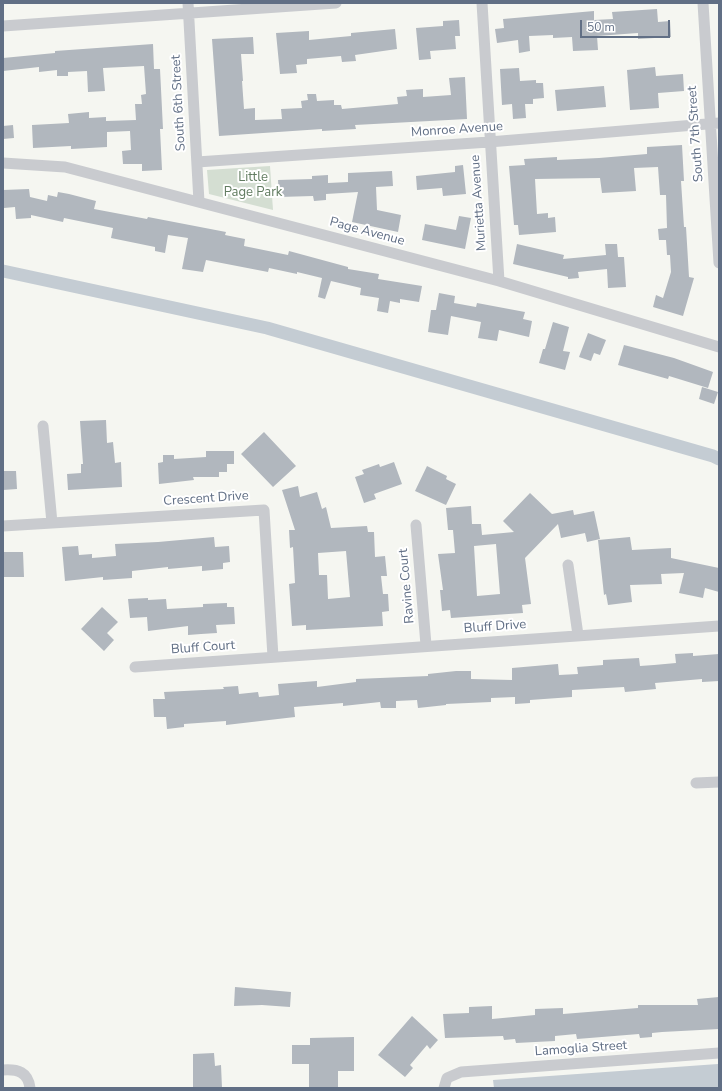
<!DOCTYPE html>
<style>
body{margin:0}
#map{position:relative;width:722px;height:1091px;overflow:hidden;background:#f5f6f1;font-family:"Nunito Sans",sans-serif}
canvas{display:block}
.frame{position:absolute;inset:0;border:4px solid #616f85;pointer-events:none}
.scale{position:absolute;left:580px;top:20px;width:90px;height:18px;box-sizing:border-box;border:2px solid #616f85;border-top:0;padding-left:5px;font-size:12px;line-height:14px;white-space:nowrap;color:#616f85;-webkit-text-stroke:3px #fff;paint-order:stroke}
</style>
<div id="map">
<canvas width="722" height="1091"></canvas>
<div class="frame"></div>
<div class="scale">50 m</div>
</div>
<script>
const c = document.querySelector('canvas').getContext('2d');
c.lineJoin = 'round';
function fillPath(path, color) { c.fillStyle = color; c.fill(path, 'evenodd'); }
function strokePath(path, color, width, dash) { c.strokeStyle = color; c.lineWidth = width; c.lineCap = dash ? 'butt' : 'round'; c.setLineDash(dash || []); c.stroke(path); }
function write(font, color, halo, rows, align = 'center') {
  c.font = font + ' "Nunito Sans",sans-serif'; c.lineWidth = 4; c.setLineDash([]); c.textBaseline = 'middle'; c.strokeStyle = halo; c.fillStyle = color; for (const [text, x, y, turn = 0] of rows) {
    c.save(); c.translate(x, y); c.rotate((+turn || 0) * Math.PI / 180); c.textAlign = isNaN(turn) ? turn : align; if (halo) c.strokeText(text, 0, 0); c.fillText(text, 0, 0); c.restore();
  }
}
const green = new Path2D(`
 M270,166L273,210L209,194L207,170Z`);
const water = new Path2D(`
 M718,1064L719,1088H494L493,1080Z`);
const canal = new Path2D(`
 M3,271L267,328L713,456L719,459`);
const building = new Path2D(`
 M657,9L658,22L670,21L671,37L638,39V33L597,36L598,50L573,51L572,37L553,38V35L529,36L530,51L519,53L518,40L497,43L495,29L504,28L503,19L594,11V20L613,19L612,12Z
 M459,20L460,36H455L456,49L430,51L431,59L419,60L416,28L443,26V21Z
 M395,29L397,49L355,55L356,61L342,62L341,56L307,59V64L296,65L297,73L280,74L276,33L309,31V40L351,36V33Z
 M253,37L254,54H241L243,81H242L244,109L255,108V120L282,119L281,109L302,108L301,101L308,100L307,94H316L317,101L334,100V105H341L342,109L398,104L397,97L407,96L406,90L423,89V97L451,95L449,78L465,77L467,119L355,125L356,129L322,131V129L219,136L212,39Z
 M153,44L154,69H160L163,129H160L162,170L142,171V164H123L122,151L131,150L130,131L107,132V147L71,149V146L33,148L32,125L69,123L68,114L89,112V118L106,117V121L136,120L135,104H142L141,95L146,94L144,66L103,68L105,91L88,92L87,71L68,72V76H57V70L39,72V67L3,71V58L55,53V51Z
 M655,67L656,76L683,74L684,91L658,93L659,108L630,110L627,70Z
 M519,68L520,81L536,80V83H543L544,98L533,99V104H525L526,118L513,119L512,104L502,105L500,69Z
 M604,86L606,107L557,111L555,90Z
 M13,125L14,138L3,139V126Z
 M682,145L684,181H681L684,227H686L689,277L694,278L683,316L653,307L656,295L663,298L671,272L670,255H667L666,240H659L658,229L667,228L666,195H660L658,167L634,168L636,191L602,193L600,178L535,179L537,214L548,213V218L555,217L556,232L519,235L518,225H514L509,166L525,165L524,159L557,157V160L599,158L647,154V147Z
 M463,165L466,194L443,196L442,188L417,190L416,176L455,172V166Z
 M392,171L393,186L376,187L377,210L401,215L398,232L352,222L358,192L326,194V200L314,201L313,196L279,197L278,180L312,179V176L328,175V183L348,182V173Z
 M29,189L30,197L47,201L48,195L57,197L58,192L69,194L96,201L94,209L147,219L148,217L226,232L225,235L245,239L244,246L288,255L289,251L348,267V269L379,274L378,279L422,286L419,302L400,299V303L390,301L388,313L377,311L379,298L360,295L361,288L331,281L325,299L318,297L322,278L297,272V274L269,268L268,272L206,260L203,272L182,269L188,238L168,235L165,253L155,251V247L111,238L113,228L64,218L63,222L31,215V218L16,219L15,207L4,208L3,190Z
 M459,216L471,218L465,249L422,240L425,224L456,230Z
 M517,244L564,255L563,259L606,255L605,244H617L618,257H624L626,287L608,288L607,269L578,272L579,278L568,279V277L513,264Z
 M439,293L455,296L454,303L476,307L477,303L525,312L523,319L532,321L529,337L499,330L497,341L478,338L481,322L451,316L448,335L428,332L431,310H436Z
 M553,322L569,327L563,351L570,352L565,370L539,363L543,349H545Z
 M588,333L606,340L600,355L594,353L591,361L579,357Z
 M624,345L674,358L713,372L708,388L669,376L668,379L618,365Z
 M702,387L718,392L714,404L699,399Z
 M106,420L107,443L113,442L115,463L121,462L122,487L68,490L67,474L81,473V464H83L80,421Z
 M264,432L296,466L273,487L241,454Z
 M206,451H234V464H227V472H219V477H193L194,480L159,484L158,463L163,462V455H174V459L206,457Z
 M394,462L402,484L374,494L376,499L364,503L355,477L364,474L362,470L379,464L380,467Z
 M427,466L447,476L446,479L456,484L446,505L415,491Z
 M3,471H16L17,489L3,490Z
 M298,486L300,497L317,492L322,509L326,507L331,528L367,526L368,532H374L375,557L385,556L387,576H381L383,594H388L389,611L382,612L383,626L306,630V625L292,626L289,584L295,583L293,547L290,548L289,530H295L282,490ZM346,551L350,597L328,599L327,575H319L318,553Z
 M530,493L552,514L573,510L574,515L594,511L600,539L587,542L585,533L561,538L558,524L525,558L531,604L522,605L523,613L451,618L450,610L442,611L440,590H443L438,554L455,553L453,530H448L446,508L471,506L472,524H481L482,535L514,532L503,521ZM496,544L500,594L477,596L474,546Z
 M214,537L215,547L229,546L230,562L223,563V569L202,571V566L168,569V567L132,571V578L103,580V577L65,581L62,547L78,546L79,555L92,554V558L116,556L115,544L158,542Z
 M630,537L632,550L671,548V558L719,568V592L705,588L703,598L679,593L684,573L661,574L662,584L630,585L632,602L608,605L606,594L604,595L598,540Z
 M3,552H23L24,577H3Z
 M148,598V600L166,599L167,609L203,607V604L227,603V607H234L235,624L216,625L217,633L201,634L188,635V626L148,631L147,617L130,618L128,599Z
 M102,607L118,622L107,633L114,640L104,651L81,629Z
 M693,653V656L719,654V681L702,682V679L655,683L656,689L625,692L624,687L572,690V697L530,700V703L515,704V697L491,698V702L446,704V705L418,708L417,700L396,701V708H381L380,702L343,706V703L294,707L295,717L226,725V721L184,724V727L167,729L166,717H154L153,699H165L164,692L224,689L223,687L238,686L239,694L258,692L259,697L279,695L278,684L317,681V687L356,682V679L428,676V674L456,671H471V679L512,680V668L558,664L559,675L578,674L577,667L603,665V660L639,658L640,666L654,665L676,663L675,654Z
 M235,987L291,992L290,1007L262,1005L234,1006Z
 M719,997V1029L662,1032L652,1033V1037L640,1038L639,1034L577,1039L576,1034L555,1036V1041L516,1043L515,1039L504,1040L503,1036L445,1038L443,1014L469,1013V1007L492,1006V1019L535,1015V1009L563,1008V1014L638,1008V1005H698L697,999Z
 M412,1016L438,1040L430,1049L427,1045L410,1065L413,1068L405,1077L378,1055Z
 M354,1037V1071H338V1088H309V1064H292V1045H310V1038Z
 M214,1053L215,1066L221,1065L222,1088H193V1054Z`);
const street = new Path2D(`
 M188,3L199,202
 M482,3L499,281
 M703,3L719,263
 M3,26L336,3
 M197,162L489,142L719,123
 M3,163L65,167L499,281L719,347
 M43,426L52,523
 M416,525L426,645
 M3,526L264,510L273,657
 M568,565L578,635
 M135,667L719,626
 M696,783L719,782
 M3,1070C18,1069 28,1072 30,1088
 M444,1088L447,1078L461,1072L719,1053`);
const streetNames = [
 ["South 6th Street",179,103,-93],
 ["Monroe Avenue",457,130,-4],
 ["South 7th Street",696,134,-94],
 ["Murietta Avenue",479,203,-94],
 ["Page Avenue",367,232,15],
 ["Crescent Drive",206,499,-4],
 ["Ravine Court",407,586,-95],
 ["Bluff Drive",495,627,-4],
 ["Bluff Court",203,648,-4],
 ["Lamoglia Street",581,1049,-4]
];
const parkNames = [
 ["Little",253,178],
 ["Page Park",253,193]
];
fillPath(green, '#d4ded2');
fillPath(water, '#c4ccd3');
strokePath(canal, '#c4ccd3', 13);
fillPath(building, '#b1b7be');
strokePath(street, '#c9cbcf', 11);
write('13px', '#616f85', '#fff', streetNames);
write('13px', '#627c61', '#fff', parkNames);
</script>
